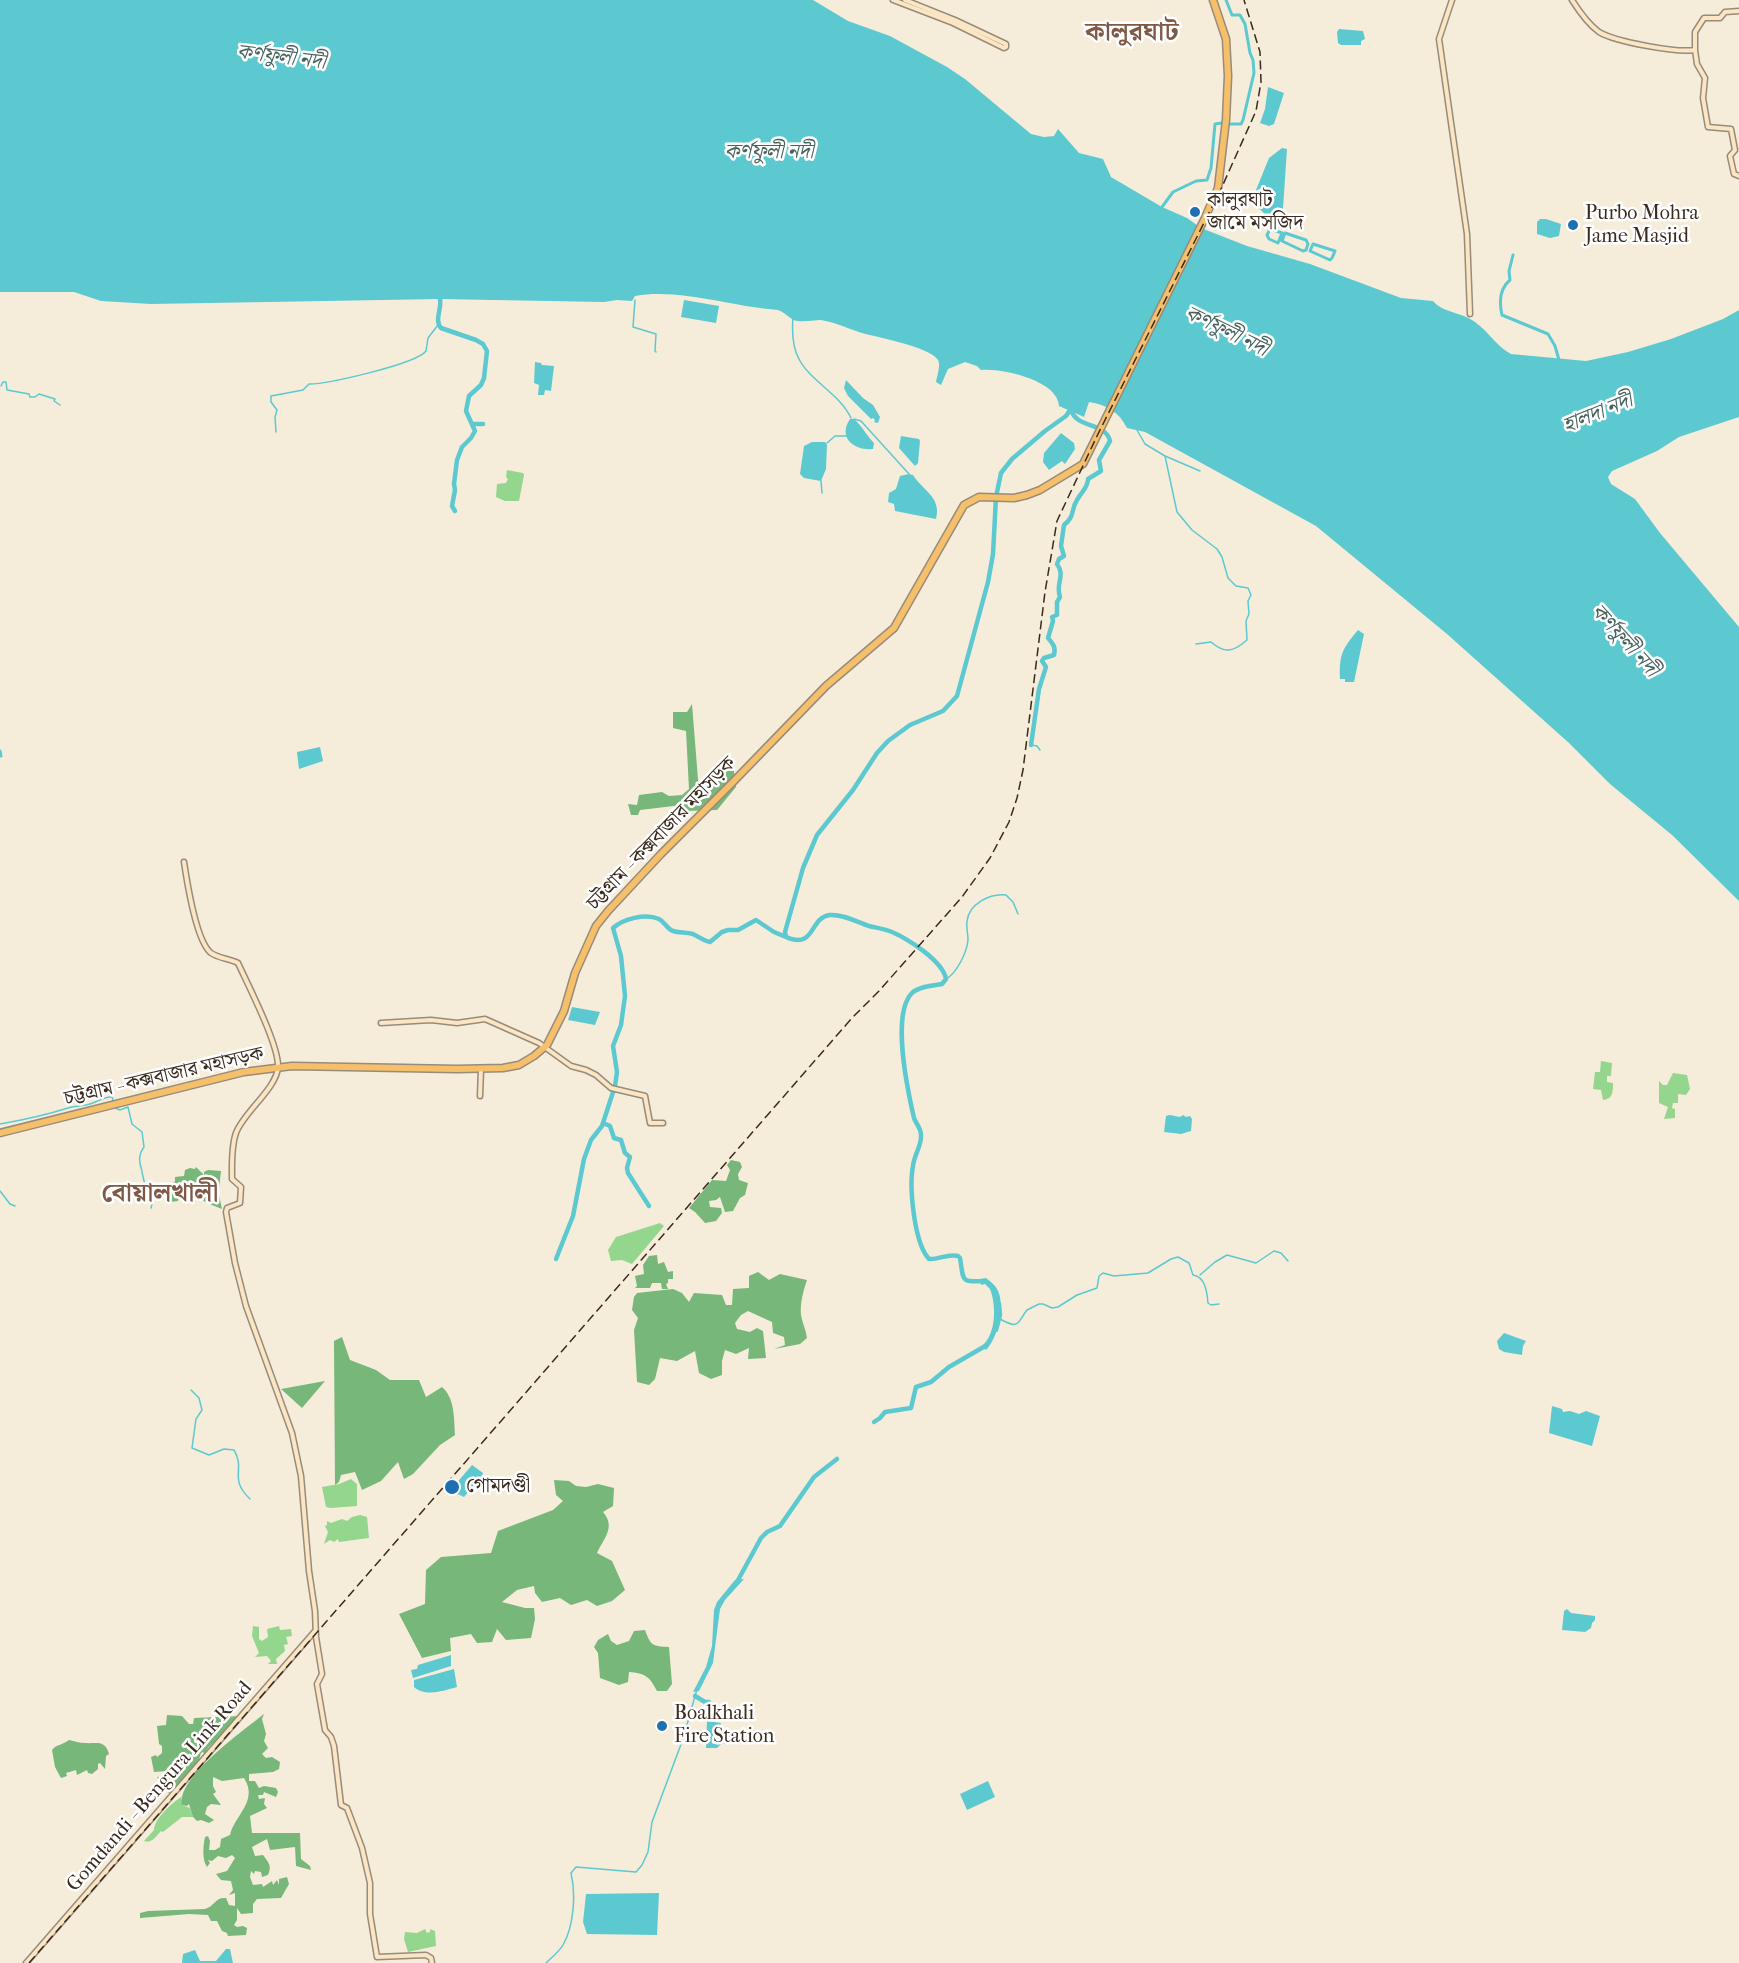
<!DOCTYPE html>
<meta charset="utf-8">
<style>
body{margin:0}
canvas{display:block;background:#f5ecda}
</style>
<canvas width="1739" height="1963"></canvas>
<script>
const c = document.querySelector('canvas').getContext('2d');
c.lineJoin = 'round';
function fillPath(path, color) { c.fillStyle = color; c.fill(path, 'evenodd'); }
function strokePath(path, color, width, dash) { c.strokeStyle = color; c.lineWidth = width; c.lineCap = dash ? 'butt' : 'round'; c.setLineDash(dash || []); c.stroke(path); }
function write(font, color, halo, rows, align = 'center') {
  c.font = font + ' "IM FELL French Canon","Noto Serif Bengali",serif'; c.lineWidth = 5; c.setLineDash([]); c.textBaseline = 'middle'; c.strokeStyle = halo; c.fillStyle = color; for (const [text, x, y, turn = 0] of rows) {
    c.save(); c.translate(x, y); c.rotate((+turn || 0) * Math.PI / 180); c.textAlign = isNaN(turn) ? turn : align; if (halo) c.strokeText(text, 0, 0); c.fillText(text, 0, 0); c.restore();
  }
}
const green = new Path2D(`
 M507,470L523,473L524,475L519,501H505L496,497L497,484L506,483L508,479L506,477Z
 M1601,1061L1612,1063L1611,1076H1607V1082L1613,1083C1613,1092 1613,1099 1603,1100L1601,1090L1593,1089L1595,1072H1600Z
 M1673,1073L1687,1075L1690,1089L1686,1095L1678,1094V1103H1673L1672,1108L1675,1109V1118L1664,1119L1668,1107L1659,1103V1081L1663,1085H1667Z
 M660,1223L664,1226L632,1264L622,1260L611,1261L608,1250L616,1237Z
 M351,1479L357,1484V1506L331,1508L326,1507L322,1487L339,1484Z
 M360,1515L367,1517L369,1538L339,1542L338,1539L334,1542L330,1540L324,1544L328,1532L325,1526L327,1525V1521L331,1523L342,1519L347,1521L352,1517Z
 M253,1626L259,1627V1639L262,1641L268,1637L267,1629L279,1626L280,1630L291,1629L292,1636L286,1637L288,1644L284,1645L285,1651L276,1659L277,1664H268L271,1661L267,1656L255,1657L259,1653L252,1636Z
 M181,1797L182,1805L190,1808L193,1817H182L163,1832L161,1831C156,1836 152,1844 144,1841L154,1830C154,1819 172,1803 181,1797Z
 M425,1929L427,1933L430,1932V1929L435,1931L436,1946L408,1952L404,1939L405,1932L417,1933Z`);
const forest = new Path2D(`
 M692,704L699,792L733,764L736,787L717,810L685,811L682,805L640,810L638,815H631L628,804L637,805L639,795L662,792L669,796L682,795L689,789L686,731L673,728V712H687Z
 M731,1160L740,1162L742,1167L738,1174L739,1180L748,1183L745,1195L740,1198L733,1211L725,1212L720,1197L716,1200L709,1201L710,1207L721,1208L722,1213L716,1221L705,1223L695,1212L689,1208L712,1180L726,1181L730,1170L727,1165Z
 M196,1167L204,1175V1172L208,1170L221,1171L219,1189L206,1192L205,1194L219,1195L222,1209L207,1203L195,1195L194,1200H187L186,1196H179L178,1201L169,1202L165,1183L172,1184L175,1181V1177L184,1176L185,1170L190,1168L195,1169Z
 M657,1255L658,1264L664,1262L668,1272L673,1271V1279H668V1283L666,1284L668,1289H662L661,1283H652L650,1288H635L637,1286L635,1276L644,1274L643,1265L649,1256Z
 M758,1272L769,1280L780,1274L807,1280C803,1292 800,1303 801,1315C802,1322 806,1330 807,1338L800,1344L774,1349L785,1345L784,1337L773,1333L772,1322L748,1311L741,1315L735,1323L737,1329L750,1332L757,1328L763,1331L766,1358L748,1359L749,1348L736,1354L725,1350L722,1361V1375L711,1379L699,1373L695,1351L677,1361L660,1358L655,1379L649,1385L637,1382L634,1330L638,1318L632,1310L634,1297L637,1293L673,1289L682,1293L689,1302L694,1293L722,1295L726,1305H732L733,1289L749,1288V1276Z
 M342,1337L350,1360L376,1370L390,1380H419L426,1397L442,1387C455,1398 454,1419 455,1435L440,1445L413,1474L404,1479L398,1462L381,1481L362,1490L355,1472L341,1475L339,1482L335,1485L334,1341Z
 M325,1381L302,1408L281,1389Z
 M554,1480L569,1481L576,1486L586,1487L598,1484L614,1488L613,1506L603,1512C616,1527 604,1538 597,1553L612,1561L625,1590L612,1601L597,1606L587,1600L571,1605L560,1598L542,1602L535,1593L534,1586L517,1590L502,1602L525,1608H534L535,1619L531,1638L506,1640L497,1629L492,1642L477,1643L471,1634L450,1638L451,1651L422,1658L399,1614L425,1604L426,1570L441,1557L491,1553L498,1531L553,1510L563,1501L556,1495Z
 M645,1630C651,1646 652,1646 669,1647L672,1684L667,1691H657C650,1677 645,1673 629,1672L628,1682L619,1685L600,1678L598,1653L594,1647L598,1640L608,1634L611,1641L617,1645L629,1641L634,1631Z
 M264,1714L262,1719L266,1734L264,1741L268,1748L262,1754L266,1758L272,1757L280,1762L279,1769L273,1772L249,1774V1781H255L259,1788L264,1786L276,1788L278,1792L276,1797L264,1792L263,1795H258L259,1799L265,1798L264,1804L267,1808L250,1816L252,1833H300L301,1859L310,1866L311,1870L296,1866L295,1847L270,1850L267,1839L252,1847L255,1856L263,1855C269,1863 272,1866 268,1875L262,1877L261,1872L255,1871L254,1874L251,1871L250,1877L253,1885L262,1884L263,1887L272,1881L273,1885L277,1880L279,1885V1879L287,1877L289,1884L281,1898L257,1899L253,1904V1913L241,1914L237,1908V1920L234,1925L237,1927L243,1926L247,1928L246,1935L228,1936L227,1933L222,1931L217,1921H211L208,1915L189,1914L140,1918V1913L148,1911L205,1909C215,1906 215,1897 226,1898L229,1905L235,1906V1893L229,1895L233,1890L231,1881L221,1880L216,1874L227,1871L235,1858L232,1855L226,1858L218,1856L212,1861L208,1860L210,1863L207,1867C202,1860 203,1846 205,1837L208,1836L210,1841L209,1850H215L220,1847L221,1839L230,1835C234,1816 259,1801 244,1778L222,1781L213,1777V1786L216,1792L213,1794L221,1805L211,1804L207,1807L205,1814L214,1820L209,1823L201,1820L197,1821L193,1817L189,1804L187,1806L182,1805C176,1778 244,1730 264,1714Z
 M167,1715L182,1716L189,1724H193L194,1718L241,1716L208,1748L205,1755L203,1752L201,1753C197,1770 185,1784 169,1793L157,1777L167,1776V1771L154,1772L151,1757L156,1755L157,1757L162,1753V1746L159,1744L157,1726L166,1725Z
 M69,1740C75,1741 79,1743 85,1743C96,1744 105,1739 109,1754L106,1756L105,1769L100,1763L98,1764V1769L92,1774L88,1773L87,1770L77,1775L76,1770L66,1773L67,1776L61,1778L55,1767L52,1750C57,1744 63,1745 69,1740Z`);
const water = new Path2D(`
 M0,0H813L848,21L890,36L947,67L965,79L1031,134L1044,137L1054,136L1058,129L1079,153L1103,159L1111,177L1162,207L1187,218L1201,228L1247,246L1310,264L1401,298L1433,301C1443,313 1462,312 1475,322C1489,332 1496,346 1511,354L1586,361L1628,352L1671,339L1723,319L1739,310V417L1679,437L1657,451L1612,471L1608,477L1611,484L1635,499L1660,533L1739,627V901L1672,835L1610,784L1569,743L1447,634L1316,526L1145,432L1127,428C1119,412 1107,405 1089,402L1084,417L1059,406C1058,380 1001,368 981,370L977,366L965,362L948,369L941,385L936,382C937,376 941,365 938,360C930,346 872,337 856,331C845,327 833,322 821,320C812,320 801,323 794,320C788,317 784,312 778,310C733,307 680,288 635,296L632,301L617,300L604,302L440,299L151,304L101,301L74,292H0Z
 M1339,29L1363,31L1365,39L1361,41V45H1341L1338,43L1337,32Z
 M1268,87L1284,93L1274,124L1269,126L1260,123L1265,109Z
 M1282,148L1287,149L1282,223C1268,219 1261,211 1252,200L1269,158Z
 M1540,219H1546L1561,224L1559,236L1550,238L1537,234V222Z
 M684,300L719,306L716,323L681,317Z
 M535,362L541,363L542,365L554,366L551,391L545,390L544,395H538L539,385L534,383Z
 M846,380L863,398L873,405L880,417L878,423L874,422L875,420L873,418L871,419L848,396L844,388Z
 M850,419H854C862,426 867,436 874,443L873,449C855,451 837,438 850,419Z
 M1061,433L1074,443L1075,449L1065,464L1062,461L1049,470L1043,462L1044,453Z
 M901,436L919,439L920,441L918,463L915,466L899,448Z
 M812,442H825L827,445L826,469L821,481L804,478L800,474L804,446Z
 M909,474L913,475C922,490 942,497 936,519L895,511L894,504L888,502L889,493L896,489L900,476Z
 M1358,630L1364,634L1354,682H1345V679H1340C1339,655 1342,649 1358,630Z
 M320,747L323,761L299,769L297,752Z
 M572,1007L600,1012L595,1025L568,1020Z
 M1170,1115L1180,1117L1183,1115L1186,1117L1190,1116L1192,1119L1191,1131L1181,1134L1164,1132L1166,1116Z
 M986,1278C990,1281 995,1285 997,1289C1006,1304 998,1338 986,1350L982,1346C997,1333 996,1304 990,1289L985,1284L981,1285L980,1279Z
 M1504,1333L1526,1341L1523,1346L1522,1355L1504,1352L1499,1349L1497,1341Z
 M1552,1406L1562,1409L1563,1412L1570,1411L1579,1414L1586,1411L1600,1416L1592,1446L1549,1433Z
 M472,1465L483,1473L482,1476L464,1497L453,1492L455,1485Z
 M744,1579L725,1600L720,1609L713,1663L699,1691L693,1692L706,1667L712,1646L714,1610L717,1602L735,1580Z
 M1567,1609L1571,1613L1595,1616V1620L1592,1623L1591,1628L1585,1632L1562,1630L1564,1611Z
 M451,1655V1666L413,1678L411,1670L417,1669L418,1665Z
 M454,1669L457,1687C443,1691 425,1697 414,1687V1680Z
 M707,1721L721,1723L718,1731L721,1734L733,1735L736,1739L733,1744L722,1743L717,1748H706Z
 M988,1781L995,1797L967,1810L960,1794Z
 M659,1893L657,1935L587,1934L583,1922L586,1894Z
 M226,1949H230L233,1963H182L183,1954L195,1950L200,1961H216Z`);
const stream = new Path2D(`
 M635,300L633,327L656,334L655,351L656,352
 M793,317C792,330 792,347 799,359C810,381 840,394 851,418
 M1,386L3,382H6L7,390L29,394L30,397H35L39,394L55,399L54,401L60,405
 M854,419L861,421L909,474
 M1137,430L1145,444L1165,456L1177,512L1192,530L1217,549L1222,557L1228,578L1236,586L1248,588L1251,595L1248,601L1249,614L1246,621L1247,640C1233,652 1225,654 1211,642L1196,644
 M276,432L275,417L277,410L271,402V396L303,390L309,384C328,384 416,364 426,351L428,338L438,325
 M827,443L835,436H847
 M1165,456L1200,471
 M821,481L822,493
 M1031,745L1037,746L1040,750
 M946,979C957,973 967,952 968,940C968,933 966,927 967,921C969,904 990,893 1006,895L1013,902L1018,914
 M115,1108L120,1110L128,1107L132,1124L142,1132L144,1147C138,1155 139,1162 142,1171
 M0,1124C23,1120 46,1115 68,1108C73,1106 83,1106 90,1104C98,1102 104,1096 112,1097L114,1103
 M142,1172L146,1190L152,1204L151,1208
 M0,1191L10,1204L15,1206
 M1200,1275L1215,1262L1227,1255L1256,1263L1274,1251L1281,1253L1288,1261
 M1000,1319C1020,1330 1017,1323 1027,1310L1039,1304H1043L1052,1308L1058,1307L1077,1295L1097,1288L1099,1276L1103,1273L1114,1276L1148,1273L1171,1259L1178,1257L1189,1263L1193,1275C1205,1277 1207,1291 1208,1303L1211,1305L1219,1304
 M191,1390L199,1398L202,1410L196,1419L192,1448L209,1455L224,1449L234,1450C246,1470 228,1478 250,1499
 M546,1963C552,1957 559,1952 563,1945C574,1926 576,1894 571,1873L576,1867L636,1872L642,1865L648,1852L652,1822L683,1739L697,1689`);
const canal = new Path2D(`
 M1226,0L1232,15H1240L1245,24L1250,53L1253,60L1254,73L1243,120L1241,124H1228
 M1162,207L1173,192L1196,181L1207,180L1211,168L1215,124L1222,123
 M1270,229L1282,233L1278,243L1269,239L1267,235Z
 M1285,233L1306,240L1308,244L1306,250L1303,251L1282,241Z
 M1313,244L1335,251L1332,258L1330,260L1310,251Z
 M1513,255L1509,271L1510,280C1499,289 1499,302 1502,315L1548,334L1555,346L1559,360
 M0,751L1,756`);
const river = new Path2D(`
 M440,299C442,309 434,320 441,328L476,340L483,344L487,351L484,378L481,385L469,396L466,411L475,431L471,438L462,447L457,460L454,484L455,490L452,506L455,511
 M473,424H483
 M1031,745L1039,689L1046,667L1042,661L1044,658L1054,655C1056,647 1053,644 1048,638L1053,621L1052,617L1057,615V602L1060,597C1055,583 1066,576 1057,564L1059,559L1064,556L1061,546L1064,525C1076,515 1070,511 1077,500C1081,492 1088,488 1088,479L1101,471L1099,460L1110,441C1106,422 1077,429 1071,410
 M603,1123L610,1126L614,1138L621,1140L625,1153L630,1157L627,1168L628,1173L649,1206
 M556,1259L573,1216L584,1159L591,1140L602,1126L615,1086L617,1072L613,1046L621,1025L625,996L621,956L613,928C623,919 645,913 659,919C665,922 667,929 673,931C679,933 686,932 693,934C699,937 704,941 710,942L722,932L728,930H738L756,920L774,932L786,937
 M985,1281C960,1282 964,1282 960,1258L958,1256C948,1253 939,1260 929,1259C914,1243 909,1187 913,1166C914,1155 922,1145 921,1135C921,1128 916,1124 914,1118C908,1092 891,1014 912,993C919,986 933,986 942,984L946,979C943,961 908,939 892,932C885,929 877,928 869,926C857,922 843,914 830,915C809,917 816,950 786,937L785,932L803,868L817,835L853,790L877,753L888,741L910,725L943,711L957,696L988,582L993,554L996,497L1001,473L1012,459L1045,431L1066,416L1072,407
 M996,1330L1000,1315L999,1304
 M874,1422L880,1418L885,1412L911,1408L916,1387L931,1382L949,1367L987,1345
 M737,1582L761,1538L767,1532L780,1526L814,1477L837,1459
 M695,1696L705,1702H709`);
const secondary = new Path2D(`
 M893,0L953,23L1004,48L1006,47V44L955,20L905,0
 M1452,0L1439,39L1467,234L1470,314
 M1572,0C1579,11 1588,24 1599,32C1616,42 1677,53 1695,50
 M1739,11L1725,12L1720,18H1704L1695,32V50L1697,64L1705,78L1703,98L1708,127L1731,129L1735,150L1730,156L1734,174L1739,176
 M184,862C187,882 196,941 211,953C218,958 230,959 238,963C248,985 279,1045 278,1067C277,1088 243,1113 236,1133C231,1147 232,1165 232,1179L241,1187L240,1203L227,1208L226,1212L235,1263L246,1306L292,1433L301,1476L309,1571L315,1611L316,1637L322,1674L317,1684L325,1730L331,1737L334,1746L341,1805L347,1808L362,1848L370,1883V1914L377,1957L426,1955L431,1958L432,1963
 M381,1023L431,1020L457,1023L485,1019L539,1043L571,1066L586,1070L596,1075L611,1088L645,1096L650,1123H663
 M480,1096L481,1069
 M26,1963L315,1631`);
const highway = new Path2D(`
 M0,1133L244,1072L292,1066L457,1069L503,1068L519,1065L534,1056L547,1045L564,1011L575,973L596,926L608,911L661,854L733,782L826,686L894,628L964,505L979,497L1014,498L1027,495L1040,490L1083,464L1204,220L1218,188L1226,120L1228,76L1226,39L1213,0`);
const rail = new Path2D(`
 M29,1963L852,1018L879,991L962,897L990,858L1009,822L1017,798L1023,770L1045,592L1057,521L1097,436L1221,189L1256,111L1261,82L1260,52L1244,0`);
const markers = [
 [1195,212,6,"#1f6fb2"],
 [1573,225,6,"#1f6fb2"],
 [452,1487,8,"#1f6fb2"],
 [662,1726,6,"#1f6fb2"]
];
const poiNames = [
 ["কালুরঘাট",1207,201],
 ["জামে মসজিদ",1207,224],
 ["Purbo Mohra",1585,214],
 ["Jame Masjid",1585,237],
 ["গোমদণ্ডী",466,1487],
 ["Boalkhali",674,1714],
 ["Fire Station",674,1737]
];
const streetNames = [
 ["চট্টগ্রাম - কক্সবাজার মহাসড়ক",662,834,-46],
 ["চট্টগ্রাম - কক্সবাজার মহাসড়ক",164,1077,-13],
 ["Gomdandi - Bengura Link Road",160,1787,-49]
];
const waterNames = [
 ["কর্ণফুলী নদী",281,58,7],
 ["কর্ণফুলী নদী",769,153],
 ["কর্ণফুলী নদী",1226,332,26],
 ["হালদা নদী",1598,414,-22],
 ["কর্ণফুলী নদী",1624,641,48]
];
const districtNames = [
 ["কালুরঘাট",1132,34],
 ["বোয়ালখালী",160,1195]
];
fillPath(green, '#94d68e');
fillPath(forest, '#77b779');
fillPath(water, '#5cc9d1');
strokePath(stream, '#5cc9d1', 1.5);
strokePath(canal, '#5cc9d1', 3);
strokePath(river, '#5cc9d1', 4.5);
strokePath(secondary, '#988b7c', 7);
strokePath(highway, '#988b7c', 9);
strokePath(secondary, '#fbe6c4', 4);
strokePath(highway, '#f6c06b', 6);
strokePath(rail, '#3b2a1e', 1.5, [9, 4.5]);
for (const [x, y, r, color] of markers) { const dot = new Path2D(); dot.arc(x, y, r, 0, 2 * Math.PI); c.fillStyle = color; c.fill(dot); strokePath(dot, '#fff', 2); }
write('20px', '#3b2a1e', '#fff', poiNames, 'left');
write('20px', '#3b2a1e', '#fff', streetNames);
write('italic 21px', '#47625d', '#fff', waterNames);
write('bold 26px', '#7e5946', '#fff', districtNames);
</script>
